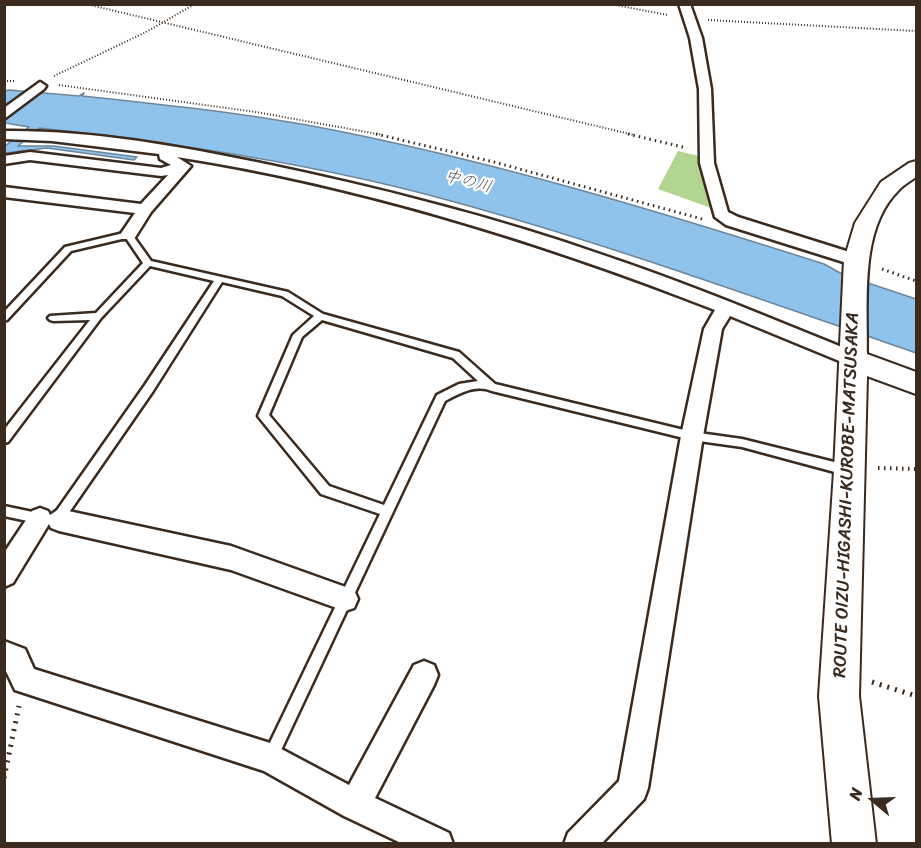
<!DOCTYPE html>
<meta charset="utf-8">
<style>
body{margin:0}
#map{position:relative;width:921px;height:848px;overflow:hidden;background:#fff;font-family:Sriracha,sans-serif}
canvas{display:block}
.frame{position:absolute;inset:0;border:6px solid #3b2a1e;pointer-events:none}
.north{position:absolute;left:843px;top:770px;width:60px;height:60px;-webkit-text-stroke:4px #fff;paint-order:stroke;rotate:289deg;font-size:16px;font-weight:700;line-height:24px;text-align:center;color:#3b2a1e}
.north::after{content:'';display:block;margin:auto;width:21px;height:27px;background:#3b2a1e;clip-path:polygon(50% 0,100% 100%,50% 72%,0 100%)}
</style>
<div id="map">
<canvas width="921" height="848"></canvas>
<div class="frame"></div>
<div class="north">N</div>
</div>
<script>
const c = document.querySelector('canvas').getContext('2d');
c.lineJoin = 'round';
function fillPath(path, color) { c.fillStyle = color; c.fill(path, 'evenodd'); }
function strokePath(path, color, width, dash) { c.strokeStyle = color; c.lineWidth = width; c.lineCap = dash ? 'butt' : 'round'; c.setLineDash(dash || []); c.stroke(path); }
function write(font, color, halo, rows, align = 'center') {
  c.font = font + ' Sriracha,"Klee One",sans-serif'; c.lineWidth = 4.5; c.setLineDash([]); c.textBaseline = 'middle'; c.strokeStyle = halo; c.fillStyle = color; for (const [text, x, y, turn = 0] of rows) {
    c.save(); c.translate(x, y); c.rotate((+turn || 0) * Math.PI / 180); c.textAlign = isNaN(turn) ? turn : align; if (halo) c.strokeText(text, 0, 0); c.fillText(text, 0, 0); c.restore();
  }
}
const green = new Path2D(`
 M678,151L699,156L711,208L658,189Z`);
const water = new Path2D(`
 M9,90L79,96L84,93L82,96C168,105 254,114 338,131C503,164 664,213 824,264L844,275L916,299V353C754,297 592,238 425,194C298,161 169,142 39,128L18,146H54L137,157L134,160L47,148L5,153V146L29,127L5,123V91Z`);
const pathFar3 = new Path2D(`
 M86,4L634,135
 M610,4L668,15
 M915,4L916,7
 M708,20L916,31
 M54,76L146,32L195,4
 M4,81H16
 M59,85L256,112L383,135`);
const pathFar2 = new Path2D(`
 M376,134L494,162L702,219
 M628,134L687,148
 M882,269L916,281`);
const pathFar1 = new Path2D(`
 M878,468L916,469`);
const path = new Path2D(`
 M872,682L916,696
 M4,778L19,706`);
const lane = new Path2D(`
 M128,232L131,233L151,261L288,292L323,314L459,352L495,384L692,432L742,439L846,465L850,467L852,470L850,473L846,475L742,447L692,440L492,391C476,384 460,393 445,401L275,763L270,765L265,763L263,758L265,753L380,514L321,494L258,416L293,335L314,316L282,296L222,282L153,391L61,524L57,525L53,524L51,520L53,516L145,385L214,281L150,266L101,318L8,442L4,443V430L90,320L53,321L50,320L48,318L50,316L96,313L143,263L126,238L71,251L7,320L4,321V312L65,247ZM322,320L453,358L478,381L459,384L437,395L384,505L329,486L269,415L302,337Z
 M4,506L42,514L46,515L48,519L46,523L42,524L4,516Z`);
const street = new Path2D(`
 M679,4H690L702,38L711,89L714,163L728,212L738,217L862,256L864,260L862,264H850L726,225L715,217L700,163L699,89L690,38Z
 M40,82L46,86L44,89L4,119V108Z
 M4,131C90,130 178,146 261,163C376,187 491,216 603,255C690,284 775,320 861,355L864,360L861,365L854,367L730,316L722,329L703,436L648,788L644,799L601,844H564L568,833L619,781L681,436L704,329L715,310C541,242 362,186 177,157L191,166L151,212L134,239H122L120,235L135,213L4,197V187L141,204L168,175L161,176L30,160L4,164V156L30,152L161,168L171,165L160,159L159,154L52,141L4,139Z
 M40,508L48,511L50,515L59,509L231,546L354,590L358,599L354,608L345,611L231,570L59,531L51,528L49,524L13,583L4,587V553L32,511Z
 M4,641L25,649L34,669L270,743L349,785L414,665L424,661L434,665L438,675L434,685L375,798L449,833L453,844H403L344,816L264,771L15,690L4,667Z`);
const secondary = new Path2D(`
 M916,161V177C911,181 903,185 898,191C859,230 868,303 867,354L916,372V394L867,376L859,696L876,844H832L819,696L834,471L844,260L855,223L881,182L909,163Z`);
const farWaternames = [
 ["中の川",468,182,15]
];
const streetNames = [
 ["ROUTE OIZU-HIGASHI-KUROBE-MATSUSAKA",847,495,-88]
];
fillPath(green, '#b2d691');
fillPath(water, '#8fc3ec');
strokePath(water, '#6d869a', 1.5);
strokePath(lane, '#3b2a1e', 5);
strokePath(street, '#3b2a1e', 5);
strokePath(secondary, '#3b2a1e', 4);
strokePath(pathFar3, '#3b2a1e', 2, [1, 2]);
strokePath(pathFar2, '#3b2a1e', 3, [1.5, 4]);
strokePath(pathFar1, '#3b2a1e', 4, [1.5, 4.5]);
strokePath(path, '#3b2a1e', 5, [2, 6]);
fillPath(lane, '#fff');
fillPath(street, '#fff');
fillPath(secondary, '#fff');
write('italic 16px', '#54585c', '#fff', farWaternames);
write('18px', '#3b2a1e', '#fff', streetNames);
</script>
